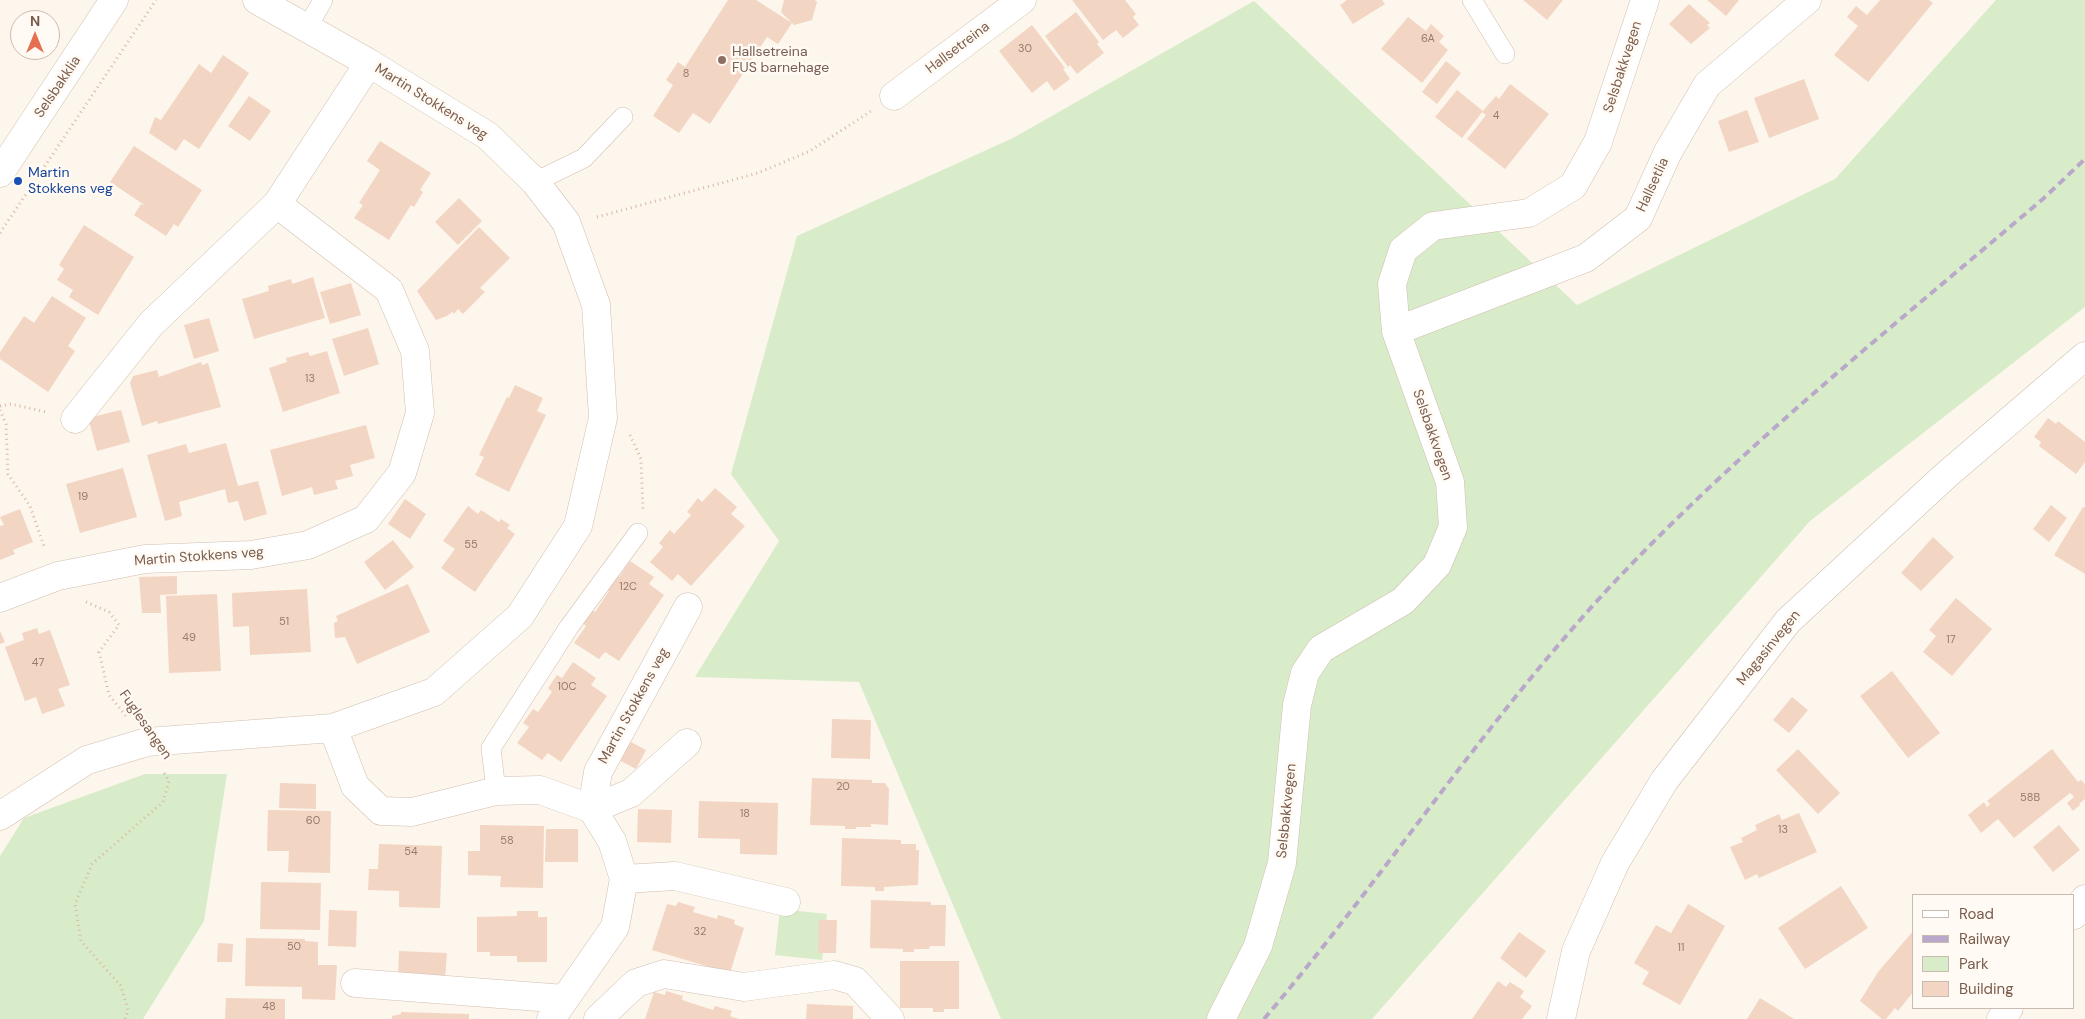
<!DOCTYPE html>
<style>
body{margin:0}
#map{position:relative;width:2085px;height:1019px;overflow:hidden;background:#fdf6ec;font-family:"DM Sans",sans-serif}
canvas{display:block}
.legend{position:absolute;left:1912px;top:894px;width:162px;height:115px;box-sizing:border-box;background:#fffaf3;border:1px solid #cabbb1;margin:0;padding:6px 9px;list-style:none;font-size:15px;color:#7a5c4d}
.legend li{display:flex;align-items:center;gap:10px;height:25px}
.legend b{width:25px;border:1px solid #cabbb1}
.north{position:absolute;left:10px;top:10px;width:50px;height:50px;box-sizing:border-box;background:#fffaf3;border:1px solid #cabbb1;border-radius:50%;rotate:0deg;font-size:14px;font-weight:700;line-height:20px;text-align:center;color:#7a5c4d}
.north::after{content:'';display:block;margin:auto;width:18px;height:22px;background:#e76f51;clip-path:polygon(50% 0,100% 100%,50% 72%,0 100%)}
</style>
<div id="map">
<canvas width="2085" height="1019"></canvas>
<ul class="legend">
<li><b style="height:6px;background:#fff"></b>Road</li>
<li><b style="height:6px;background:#b9a8c9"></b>Railway</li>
<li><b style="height:14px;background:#d8ecc9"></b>Park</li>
<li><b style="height:14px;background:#f3d5c3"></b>Building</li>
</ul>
<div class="north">N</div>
</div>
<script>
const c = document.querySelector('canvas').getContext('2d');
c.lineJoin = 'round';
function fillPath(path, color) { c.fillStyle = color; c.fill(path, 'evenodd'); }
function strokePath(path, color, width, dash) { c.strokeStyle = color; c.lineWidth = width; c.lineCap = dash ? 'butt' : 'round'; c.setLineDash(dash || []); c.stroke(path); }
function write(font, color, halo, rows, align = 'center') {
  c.font = font + ' "DM Sans",sans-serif'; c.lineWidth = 5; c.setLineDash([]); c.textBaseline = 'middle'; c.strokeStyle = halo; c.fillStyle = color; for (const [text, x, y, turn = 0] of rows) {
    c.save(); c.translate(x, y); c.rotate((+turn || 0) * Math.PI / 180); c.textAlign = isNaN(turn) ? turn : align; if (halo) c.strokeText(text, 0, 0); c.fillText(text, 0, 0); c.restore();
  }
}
const green = new Path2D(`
 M1996,0H2085V307L1810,521L1372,1019H1001L859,682L695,677L779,541L731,474L797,236L1013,138L1254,1L1577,305L1835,179Z
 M145,774H227L204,921L143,1019H0V856L24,818Z
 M780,909L827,914L822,960L775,955Z`);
const building = new Path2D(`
 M728,0H756L792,23L778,44L767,37L710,124L693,113L679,133L653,116L673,85L666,80L678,62L685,67Z
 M784,0H815L817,2L812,20L794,25L781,12Z
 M1072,0H1125L1136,14L1133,17L1139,25L1123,38L1116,30L1103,40Z
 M1347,0H1382L1385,4L1353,24L1340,5Z
 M1523,0H1563L1547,20Z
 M1707,0H1739L1726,16Z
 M1880,0H1929L1933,3L1868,82L1834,55L1858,26L1847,17L1856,6L1867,15Z
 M1689,4L1710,23L1707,25L1710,28L1691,44L1669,24Z
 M1076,12L1099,42L1097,44L1104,53L1077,74L1070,65L1068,67L1045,36Z
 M1408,17L1426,31L1431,24L1444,36L1439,42L1448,50L1422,83L1381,49Z
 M1032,25L1065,68L1063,69L1070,79L1054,91L1047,81L1032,93L999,51Z
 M223,55L249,73L199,149L184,139L176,151L149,133L155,117L161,120L199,64L211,73Z
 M1446,61L1461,73L1437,104L1422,92Z
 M1804,79L1819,119L1769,138L1754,98Z
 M1510,84L1549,114L1505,169L1467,139L1486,115L1482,112L1496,96L1499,99Z
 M1457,90L1483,111L1462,138L1435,117Z
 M249,96L271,111L250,141L228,126Z
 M1747,110L1759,142L1729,152L1718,121Z
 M380,141L431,173L420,190L423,192L414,207L411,205L389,240L354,218L363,205L359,203L380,170L367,161Z
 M134,146L202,190L178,227L174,224L166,236L134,215L141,204L146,206L110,182Z
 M459,198L482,221L458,245L435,222Z
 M84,225L134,257L98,315L69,297L73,290L57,280L64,269L59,265Z
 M479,227L510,258L480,288L485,292L463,314L458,309L454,314L452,312L447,316L436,320L417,291Z
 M313,277L325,318L254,339L242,299L269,291L268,286L291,279L292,284Z
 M351,283L361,315L330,324L320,292Z
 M52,296L86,318L68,346L75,351L48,392L0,359V352L24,316L34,323Z
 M209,318L219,351L194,359L184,325Z
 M368,328L379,364L344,376L332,339Z
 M327,351L340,393L283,412L269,368L287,362L286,358L308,352L310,356Z
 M201,362L202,365L208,363L221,407L158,424L157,421L142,426L130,383L133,376L157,370L159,377Z
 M515,385L543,398L537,411L546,415L509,492L475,475L484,457L479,455L507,397L509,398Z
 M121,410L130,442L97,451L88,418Z
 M2048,418L2056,424L2058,421L2085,442V462L2076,474L2039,446L2041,442L2034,437Z
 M366,425L375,458L350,465L353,476L335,481L338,489L314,495L312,487L282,496L270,450Z
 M226,443L238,486L258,481L267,514L244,521L238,501L228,503L225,489L179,502L182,516L165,521L147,455L186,444L189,453Z
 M123,468L137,517L80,533L66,484Z
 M715,488L737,507L731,514L745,526L691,586L678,574L672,581L650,562L663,547L659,543L670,530L674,534L691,515L687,512L698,498L702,502Z
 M405,499L426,514L410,539L388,524Z
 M2051,505L2067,518L2049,542L2033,529Z
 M468,506L478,514L481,510L499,522L501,519L510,525L507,528L515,534L475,592L441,568L455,549L443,541Z
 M2083,507L2085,508V574L2054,555Z
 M20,509L33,542L13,550L15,554L0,560V526L4,525L0,517Z
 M1933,537L1954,557L1921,591L1901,573Z
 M393,540L414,567L385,590L364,562Z
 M630,561L654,577L649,584L664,595L619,661L605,652L599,659L574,643L586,626L581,622L590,608L595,612L609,591L605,588L614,574L619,577Z
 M177,576V594L160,595L161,613H142L139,577Z
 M408,584L430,632L357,664L345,637L335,638L334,623L338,621L336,616Z
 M307,589L311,652L250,655L249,626L233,627L232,593Z
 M217,594L221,671L169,673L166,596Z
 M1956,598L1992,629L1952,676L1923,652L1936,636L1929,630Z
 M37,628L39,634L50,630L70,685L58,689L65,706L42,714L36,697L25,701L5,647L24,640L22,633Z
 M0,631L5,642L0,644Z
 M573,662L596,678L591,685L607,696L561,762L548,753L542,760L517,743L529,727L523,723L533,709L538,712L552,692L548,688L557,675L562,678Z
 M1892,671L1940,733L1908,758L1860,696Z
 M1792,697L1808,710L1789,733L1773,720Z
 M832,719L871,720L870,759L831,758Z
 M627,740L646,750L636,769L617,759Z
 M1798,749L1840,793L1818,814L1776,770Z
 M2052,749L2078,782L2081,780L2085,784V799L2079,804L2080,805L2073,811L2067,803L2074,797L2070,793L2014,838L1998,819L1981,833L1968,815L1984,802L1987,807L1990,804L1987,801Z
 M812,778L872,780V783H885L889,789L888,825L871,824V827H856V829H845V826L810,825Z
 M280,783L316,784V809L279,808Z
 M699,801L778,803L777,855L740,854V839L698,838Z
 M638,809L672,810L671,843L637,842Z
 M268,810L331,811L330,873L288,872L289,851H267Z
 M1799,813L1817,852L1759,878L1757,874L1745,880L1730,847L1743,842L1741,838L1757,830L1755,825L1779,814L1782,820Z
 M480,825L544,826L543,888L500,887L501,876L468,875V851H480Z
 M2059,825L2080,850L2053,872L2033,847Z
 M546,829H578V862H545Z
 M842,838L901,840V844H916V850H919L918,885L884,887V891H875V887L841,886Z
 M379,844L442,846L440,908L399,907V891L368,890L369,869H378Z
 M261,882L321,883L320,930L260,929Z
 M1841,886L1868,928L1805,969L1778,928Z
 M871,900L931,902V905H946L945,946H930L929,949H914V952H903V949L870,948Z
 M678,902L695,907L693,912L717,919L718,915L735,920L734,924L744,928L730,973L652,950L667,904L676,906Z
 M1688,904L1725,926L1680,1005L1642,984L1649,972L1634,963L1656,925L1671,933Z
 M329,910L357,911L356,947L328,946Z
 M517,911H538V917H547V962H517V956H490V952H477V917L517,916Z
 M819,920H837L836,953H818Z
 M1914,930V991L1898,1011L1895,1008L1886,1019H1882L1860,1001L1878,972Z
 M1519,932L1546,951L1526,978L1500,958Z
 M246,938L305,939V941L318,942V965H337L335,1000L302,999V987L245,986Z
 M218,943L233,944L232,962H217Z
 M399,951L447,953L445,979L398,977Z
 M900,961H959V1009H944V1012H933V1008H900Z
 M1498,981L1506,987L1510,982L1524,991L1520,997L1532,1006L1522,1019H1472Z
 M666,991L683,996L682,1000L713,1010L715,1006L732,1011L730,1016L739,1019H645L654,992L665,995Z
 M226,998L285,999V1019H225Z
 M1760,998L1794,1019H1747Z
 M807,1004L853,1006V1019H806Z
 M401,1012L469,1014V1019H392V1016L401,1014Z`);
const path = new Path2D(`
 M597,217L758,173L810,151L871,111
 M0,233L156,0
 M0,406L11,404L46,412
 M0,410L6,424L8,474L30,506L45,549
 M630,435L641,459L643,509
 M86,602L109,612L119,625L99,652L109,695L126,716
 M125,1019L128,1010L121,986L81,941L75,904L92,864L163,802L169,781L163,771`);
const service = new Path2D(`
 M1472,0L1505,54
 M307,28L323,0
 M535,182L584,158L623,117
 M496,791L491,748L569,627L638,533`);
const minor = new Path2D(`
 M894,96L1022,0
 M1396,331L1586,258L1638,218L1668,152L1707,85L1807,0
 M75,419L151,324L277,204
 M0,598L58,576L145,559L251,555L308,545L366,519L402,473L420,413L415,351L389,290L277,204L369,63
 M333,728L355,786L381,811L412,812L496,791L540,790L592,809L612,841L624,879L615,927L551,1019
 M687,743L631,793L592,809L598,772L688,607
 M0,816L87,760L147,742L333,728L434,692L520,616L578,526L603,418L596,305L566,222L535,182L488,136L369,63L257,0
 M624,879L675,876L786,902
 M2074,915L2085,899
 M355,983L565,999
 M598,1019L636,983L664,974L744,987L834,975L855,981L890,1019
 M1221,1019L1258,946L1282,863L1297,705L1305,673L1321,649L1403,601L1437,565L1453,527L1450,482L1396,331L1392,284L1403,250L1433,226L1529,213L1573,186L1598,142L1645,0
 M1561,1019L1576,951L1615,863L1664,781L1788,621L1944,477L2085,356
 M2001,1019L2009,1008`);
const tertiary = new Path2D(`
 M0,173L114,0`);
const rail = new Path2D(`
 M1264,1019C1387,874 1491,712 1622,574C1752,438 1901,320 2044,198L2085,159`);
const markers = [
 [722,60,5,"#8d6e63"],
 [18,181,5,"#1a4fb4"]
];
const numberNames = [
 ["6A",1428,39],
 ["30",1025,49],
 ["8",686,74],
 ["4",1496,116],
 ["13",310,379],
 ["19",83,497],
 ["55",471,545],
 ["12C",628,587],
 ["51",284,622],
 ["49",189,638],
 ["17",1951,640],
 ["47",38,663],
 ["10C",567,687],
 ["20",843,787],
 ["58B",2030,798],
 ["18",745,814],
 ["60",313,821],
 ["13",1783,830],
 ["58",507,841],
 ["54",411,852],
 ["32",700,932],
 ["50",294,947],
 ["11",1681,948],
 ["48",269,1007]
];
const streetNames = [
 ["Hallsetreina",958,48,-37],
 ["Selsbakkvegen",1623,67,-72],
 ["Selsbakklia",58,87,-56],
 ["Martin Stokkens veg",431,102,32],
 ["Hallsetlia",1653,185,-65],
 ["Selsbakkvegen",1432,435,71],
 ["Martin Stokkens veg",199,557,-4],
 ["Magasinvegen",1769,648,-51],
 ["Martin Stokkens veg",634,706,-61],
 ["Fuglesangen",145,725,55],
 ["Selsbakkvegen",1287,811,-84]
];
const educationNames = [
 ["Hallsetreina",732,52],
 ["FUS barnehage",732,68]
];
const transitNames = [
 ["Martin",28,173],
 ["Stokkens veg",28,189]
];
fillPath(green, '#d8ecc9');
fillPath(building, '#f3d5c3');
strokePath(service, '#d1beb0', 20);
strokePath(minor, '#d1beb0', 29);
strokePath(tertiary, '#d1beb0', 29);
strokePath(path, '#d9b8a5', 3, [1, 4]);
strokePath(service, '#fff', 19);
strokePath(minor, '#fff', 28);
strokePath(tertiary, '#fff', 28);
strokePath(rail, '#b9a8c9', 4, [8, 5]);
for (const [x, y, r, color] of markers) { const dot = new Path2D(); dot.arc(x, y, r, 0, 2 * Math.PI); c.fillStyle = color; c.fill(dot); strokePath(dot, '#fffaf3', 2); }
write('11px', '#987a6a', null, numberNames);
write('14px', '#7a5c4d', '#fffaf3', streetNames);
write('14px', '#785e54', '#fffaf3', educationNames, 'left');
write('14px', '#164399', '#fffaf3', transitNames, 'left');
</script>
